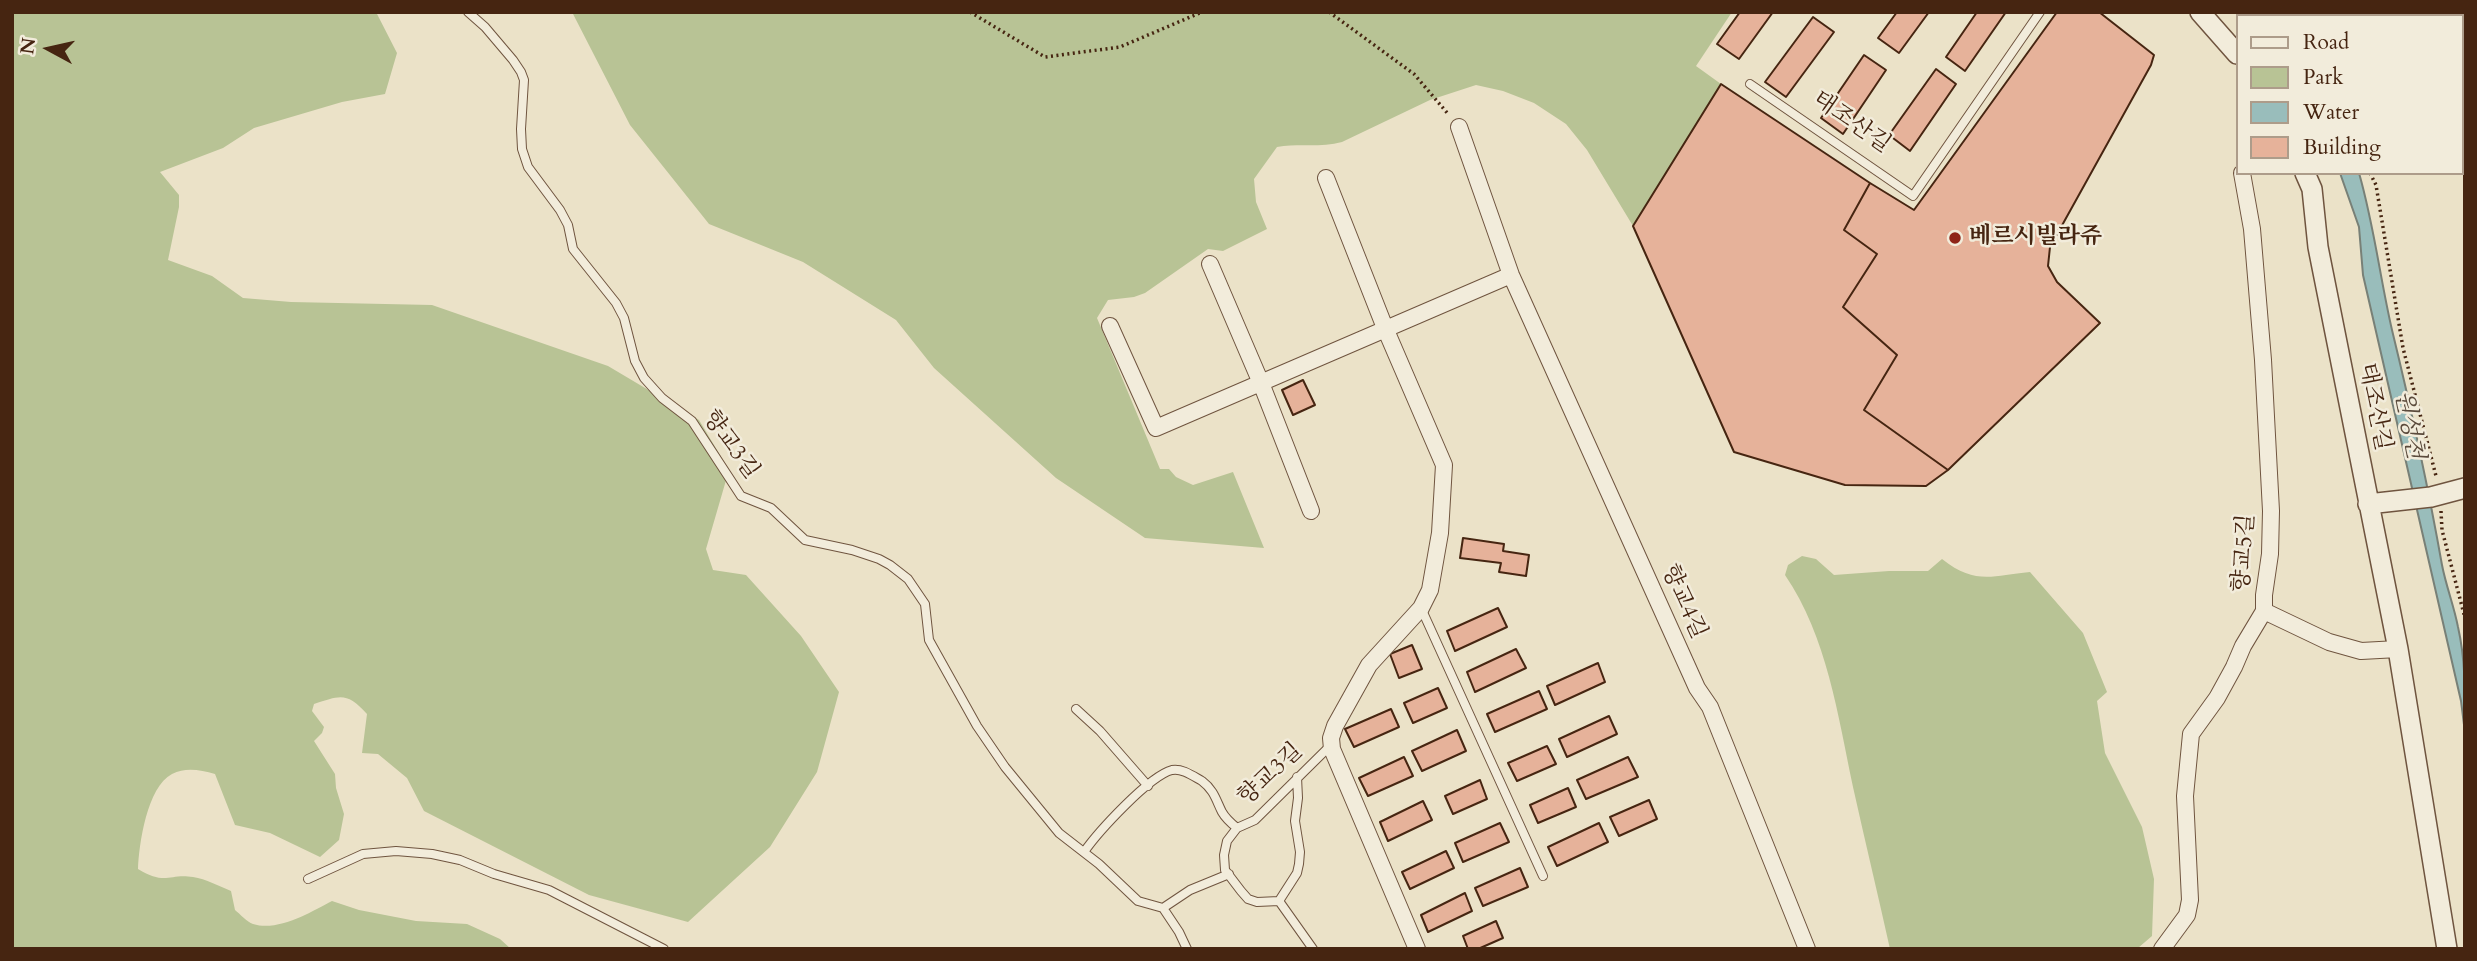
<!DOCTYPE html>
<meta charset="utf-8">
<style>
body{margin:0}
#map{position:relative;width:2477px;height:961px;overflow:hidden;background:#ebe2c8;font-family:Cardo,serif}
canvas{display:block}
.frame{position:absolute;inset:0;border:14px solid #462511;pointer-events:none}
.legend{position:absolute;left:2236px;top:14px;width:228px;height:161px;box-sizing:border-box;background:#f2ecdb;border:2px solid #ad9c8a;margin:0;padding:9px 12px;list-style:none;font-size:21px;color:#462511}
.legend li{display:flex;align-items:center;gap:14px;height:35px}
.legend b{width:35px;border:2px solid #ad9c8a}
.north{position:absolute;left:14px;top:14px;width:70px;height:70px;-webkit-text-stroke:5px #f2ecdb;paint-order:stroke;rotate:278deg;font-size:19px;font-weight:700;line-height:28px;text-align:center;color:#462511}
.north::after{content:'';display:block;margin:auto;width:24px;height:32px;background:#462511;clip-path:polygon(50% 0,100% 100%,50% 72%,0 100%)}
</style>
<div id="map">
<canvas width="2477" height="961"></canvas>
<div class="frame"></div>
<ul class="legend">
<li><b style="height:9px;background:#f2ecdb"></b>Road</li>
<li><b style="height:19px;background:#b8c395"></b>Park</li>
<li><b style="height:19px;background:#99bdbb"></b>Water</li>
<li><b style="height:19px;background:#e6b29a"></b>Building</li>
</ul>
<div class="north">N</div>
</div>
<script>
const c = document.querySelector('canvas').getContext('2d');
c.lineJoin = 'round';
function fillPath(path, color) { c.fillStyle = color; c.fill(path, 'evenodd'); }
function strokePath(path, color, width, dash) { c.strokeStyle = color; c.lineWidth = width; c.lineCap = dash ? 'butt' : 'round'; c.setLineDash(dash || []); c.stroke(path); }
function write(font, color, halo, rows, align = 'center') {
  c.font = font + ' Cardo,"Noto Serif KR",serif'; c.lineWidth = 5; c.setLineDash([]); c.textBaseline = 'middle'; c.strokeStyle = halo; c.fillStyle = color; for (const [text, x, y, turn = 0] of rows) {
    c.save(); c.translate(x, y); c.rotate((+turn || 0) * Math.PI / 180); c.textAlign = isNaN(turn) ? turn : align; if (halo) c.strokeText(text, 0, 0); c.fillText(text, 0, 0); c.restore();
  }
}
const green = new Path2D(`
 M12,12H376L397,53L385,94L342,102L254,128L223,148L160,172L179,195V207L168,260L212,276L243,298L291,302L432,305L608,366L699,420L729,470L706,549L713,570L746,575L801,636L839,692L817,772L770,847L688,922L589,895L424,811L407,778L378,754L362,753L367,714C347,692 341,695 314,704L312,711L324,727L322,733L314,741L335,774L336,788L344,814L339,840L320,857L270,833L235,825L215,774C200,770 186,767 172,774C147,787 139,844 138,869C166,886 169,873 193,877C206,879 219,886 231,891L235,910C240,914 247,922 253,924C278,932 311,912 332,901L359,910L416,921L467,924L500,939L511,949H12Z
 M572,12H1732L1696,66L1721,84L1633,226L1587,150L1566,124L1534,103L1503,91L1476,85L1430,100L1342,142C1321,148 1299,143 1277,147L1254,179L1256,202L1267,229L1223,251L1208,249L1145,293L1134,297L1108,300L1097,318L1160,469H1169L1176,477L1193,485L1233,472L1264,548L1145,538L1056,478L934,368L896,320L803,262L709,224L630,125Z
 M1802,556L1816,559L1834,575L1889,571H1928L1942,559C1975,585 1991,576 2030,572L2083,633L2107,692L2097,701L2105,753L2142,827L2154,879L2152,936L2138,948L2125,949H1890C1878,895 1865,841 1853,787C1838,716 1827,636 1785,575L1788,565Z`);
const water = new Path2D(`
 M2340,173H2359C2374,225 2380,278 2392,330C2411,408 2428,486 2442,565C2446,586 2454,606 2458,627C2466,662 2465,697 2465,733L2461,701L2363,275L2359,227Z`);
const building = new Path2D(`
 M1740,12H1773L1739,59L1717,44Z
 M1897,12H1929L1899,53L1878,38Z
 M1977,12H2006L1965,71L1946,57Z
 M2057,12H2099L2154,55L2151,65L2050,247L2048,266L2057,282L2100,323L1948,470L1864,410L1897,355L1843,307L1877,254L1844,230L1870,183L1914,210Z
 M1813,17L1834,32L1786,97L1765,82Z
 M1864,55L1886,70L1843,134L1821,118Z
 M1936,69L1956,84L1910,151L1889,135Z
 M1721,84L1870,183L1844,230L1877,254L1843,307L1897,355L1864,410L1948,470L1926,486L1845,485L1734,452L1633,226Z
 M1303,380L1315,405L1293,415L1282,390Z
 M1463,538L1504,544L1503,551L1529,555L1526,576L1499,572L1501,563L1460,558Z
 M1498,608L1507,627L1455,651L1447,631Z
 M1412,645L1422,669L1399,678L1390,654Z
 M1516,649L1526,668L1475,692L1467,672Z
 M1598,663L1605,682L1555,705L1547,686Z
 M1438,688L1447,708L1413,723L1404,703Z
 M1539,691L1547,709L1495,732L1487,714Z
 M1391,709L1399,727L1354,747L1345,729Z
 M1609,716L1617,734L1567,757L1559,739Z
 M1457,730L1466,751L1422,771L1412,751Z
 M1547,746L1556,764L1517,781L1508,763Z
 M1404,757L1413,776L1368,796L1359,778Z
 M1628,757L1638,777L1586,799L1577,780Z
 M1480,780L1487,799L1453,814L1445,796Z
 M1568,788L1576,807L1538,823L1530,805Z
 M1649,800L1657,819L1619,836L1610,817Z
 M1423,801L1432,820L1388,841L1380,822Z
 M1500,823L1509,842L1463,862L1455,843Z
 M1599,823L1608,842L1557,866L1548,847Z
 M1446,851L1454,868L1410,889L1402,872Z
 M1520,868L1528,887L1483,906L1475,888Z
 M1465,893L1472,911L1428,932L1421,915Z
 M1496,921L1503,938L1478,949H1468L1463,936Z`);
const path = new Path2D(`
 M970,12L1045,57L1120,47L1202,12
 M1329,12L1414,74L1449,115
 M2262,12L2265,16
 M2370,173L2376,185L2403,348L2436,476
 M2441,511L2442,530L2465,618`);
const service = new Path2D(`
 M468,12L485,27L513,60L521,72L524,80L521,129L522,149L528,167L560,210L568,225L573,249L616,303L624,318L635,361L644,378L662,398L692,421L741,496L771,508L805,540L852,550L879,559L890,565L908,579L925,604L929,640L977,726L1005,767L1059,833L1099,864L1138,901L1163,908L1179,932L1187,949
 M1750,84L1913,196L2040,12
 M1421,608L1543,876
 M1076,709L1100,731L1148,786
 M1297,777L1298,798L1295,821L1300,852L1299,864L1297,873L1279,901L1313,949
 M1084,852C1098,832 1149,776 1172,770C1182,768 1193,776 1202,781C1214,790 1216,800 1222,812C1226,819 1232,824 1237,828
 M308,879L363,854L396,851L432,854L460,860L494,874L549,890L664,949
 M1279,901L1257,902L1248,899L1241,891L1225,870L1224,855L1227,841L1237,828L1255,820L1332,744
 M1163,908L1190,890L1229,874`);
const minor = new Path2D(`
 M1459,127L1511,275L1697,688L1710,707L1807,949
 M1326,178L1385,328L1444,465L1440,533L1430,590L1421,608L1369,665L1335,726L1331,738L1332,749L1417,949
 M1210,264L1261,383L1311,511
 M1110,326L1156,428L1511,275
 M2264,611L2329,642L2361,651L2398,649
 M2162,949L2187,915L2190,900L2185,796L2191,734L2217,698L2234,667L2243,646L2264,611V595L2270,554L2271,511L2263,360L2252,229L2242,173`);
const tertiary = new Path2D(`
 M2200,12L2237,54
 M2305,173L2312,189L2318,247L2398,649L2447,949
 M2368,504L2431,497L2465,488`);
const markers = [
 [1955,238,7,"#8f2418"]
];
const streetNames = [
 ["태조산길",1851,123,35],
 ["태조산길",2374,407,79],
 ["향교3길",730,445,54],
 ["향교5길",2245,553,-86],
 ["향교4길",1683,602,66],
 ["향교3길",1271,775,-43]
];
const poiNames = [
 ["베르시빌라쥬",1969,238]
];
const waterNames = [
 ["원성천",2408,425,79]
];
fillPath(green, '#b8c395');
fillPath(water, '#99bdbb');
strokePath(water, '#788077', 2);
fillPath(building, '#e6b29a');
strokePath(building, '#462511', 2);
strokePath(service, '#6f543f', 10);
strokePath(minor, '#6f543f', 18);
strokePath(tertiary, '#6f543f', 22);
strokePath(path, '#462511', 3.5, [2, 3.5]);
strokePath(service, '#f2ecdb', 8);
strokePath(minor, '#f2ecdb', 16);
strokePath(tertiary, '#f2ecdb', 19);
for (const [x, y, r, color] of markers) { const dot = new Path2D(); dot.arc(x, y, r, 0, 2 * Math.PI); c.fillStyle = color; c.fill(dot); strokePath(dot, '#f2ecdb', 2.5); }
write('23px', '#462511', '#f2ecdb', streetNames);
write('bold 23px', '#462511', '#f2ecdb', poiNames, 'left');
write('italic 24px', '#5b4b3c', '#f2ecdb', waterNames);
</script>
